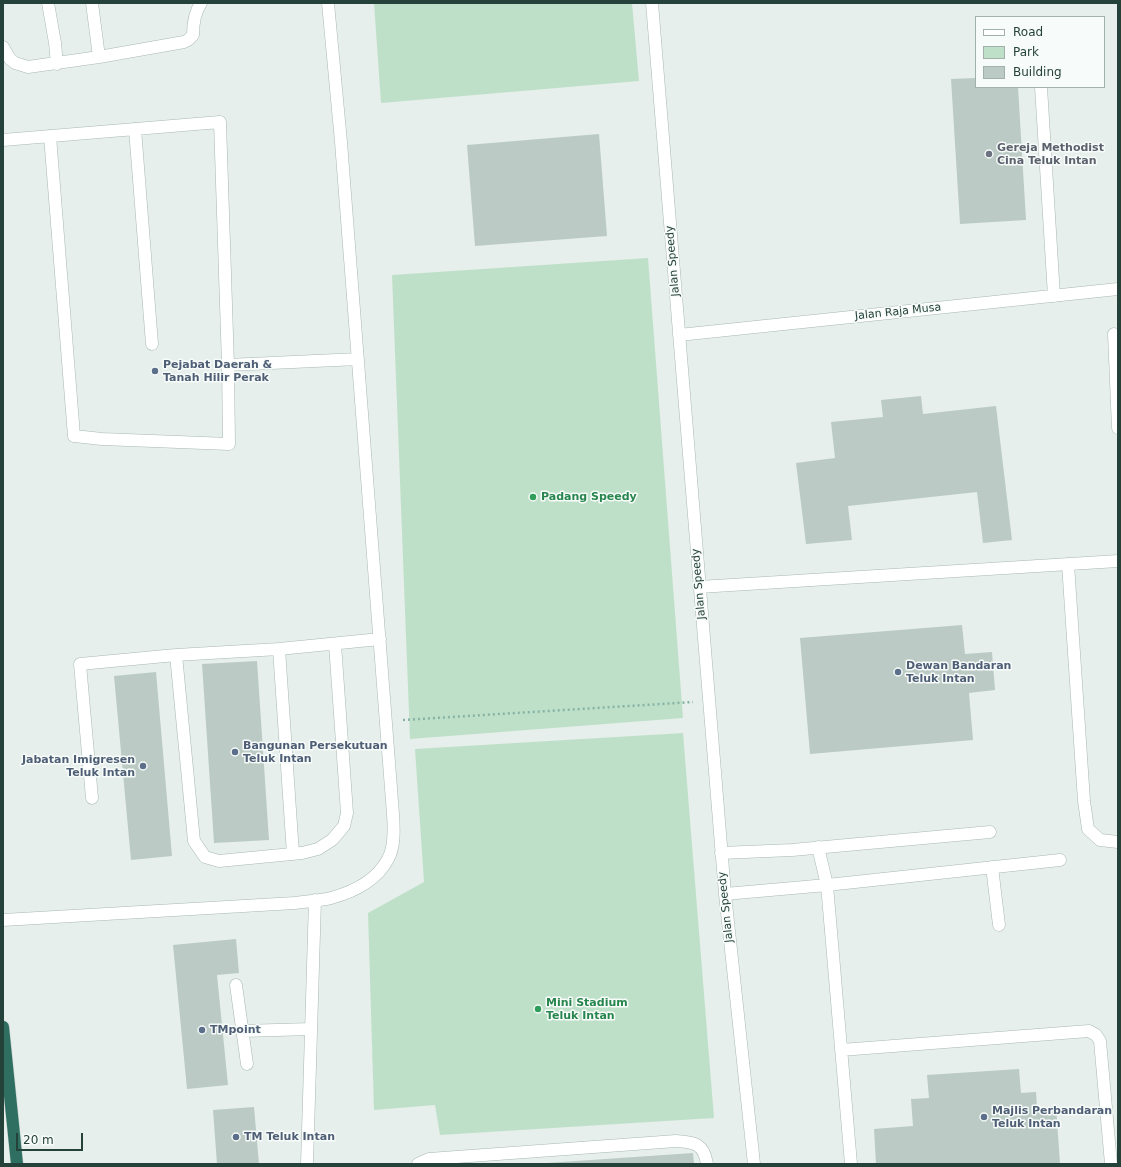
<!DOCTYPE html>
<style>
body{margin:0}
#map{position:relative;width:1121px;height:1167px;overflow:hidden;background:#e6efeb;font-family:"DejaVu Sans",sans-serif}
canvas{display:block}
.frame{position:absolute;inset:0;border:4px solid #24423a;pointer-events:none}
.legend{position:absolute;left:975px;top:16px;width:130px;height:72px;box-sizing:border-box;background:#f7fbf9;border:1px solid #a3b1ad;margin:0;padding:5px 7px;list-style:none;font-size:12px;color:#24423a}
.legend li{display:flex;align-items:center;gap:8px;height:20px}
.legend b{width:20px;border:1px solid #a3b1ad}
.scale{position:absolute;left:16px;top:1133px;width:67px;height:18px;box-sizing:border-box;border:2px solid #24423a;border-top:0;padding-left:5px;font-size:12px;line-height:14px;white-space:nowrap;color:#24423a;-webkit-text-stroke:3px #f7fbf9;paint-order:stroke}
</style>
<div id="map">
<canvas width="1121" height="1167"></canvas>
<div class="frame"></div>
<ul class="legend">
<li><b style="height:5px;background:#fff"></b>Road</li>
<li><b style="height:11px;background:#bfe0c8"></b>Park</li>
<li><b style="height:11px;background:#bbcac4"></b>Building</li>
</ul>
<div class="scale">20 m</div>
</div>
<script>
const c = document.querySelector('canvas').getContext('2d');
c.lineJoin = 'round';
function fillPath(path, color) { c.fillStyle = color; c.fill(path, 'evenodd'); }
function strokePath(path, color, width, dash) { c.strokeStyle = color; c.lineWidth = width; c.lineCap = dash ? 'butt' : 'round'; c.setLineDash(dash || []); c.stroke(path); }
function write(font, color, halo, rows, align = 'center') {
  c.font = font + ' "DejaVu Sans",sans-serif'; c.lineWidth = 3; c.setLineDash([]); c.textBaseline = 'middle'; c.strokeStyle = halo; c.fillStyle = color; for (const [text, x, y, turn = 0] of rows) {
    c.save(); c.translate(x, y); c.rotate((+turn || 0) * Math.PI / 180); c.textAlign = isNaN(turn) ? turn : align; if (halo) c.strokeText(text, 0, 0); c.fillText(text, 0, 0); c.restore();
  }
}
const green = new Path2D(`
 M374,3H632L639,81L381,103Z
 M648,258L683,718L410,739L392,275Z
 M683,733L714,1118L440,1135L435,1105L374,1110L368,913L424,882L415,749Z`);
const building = new Path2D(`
 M976,78V87H1018L1026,220L960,224L951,79Z
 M599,134L607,236L475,246L467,145Z
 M921,396L923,414L996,406L1012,540L983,543L977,492L848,506L852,540L806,544L796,463L835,458L831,422L883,417L881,400Z
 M962,625L965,654L992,652L995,690L969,693L973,740L810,754L800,638Z
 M257,661L269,840L214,843L202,664Z
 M156,672L172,856L131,860L114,676Z
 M236,939L239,973L217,975L228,1085L187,1089L173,945Z
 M1019,1069L1021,1093L1036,1092L1037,1108L1056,1106L1060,1164H876L874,1129L913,1126L911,1099L929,1098L927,1075Z
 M254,1107L259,1164H217L213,1110Z
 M693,1153L694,1164H547V1163Z`);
const path = new Path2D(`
 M403,720L693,702`);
const minor = new Path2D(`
 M48,3L55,43L57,64
 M92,3L99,57
 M652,3L725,894L754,1164
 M3,47L10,59L15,63L28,67L99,57L184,42L188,40L193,35C193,24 195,12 201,3
 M1041,87L1054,296
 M135,129L152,344
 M50,136L74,436L102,439L229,444L228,365
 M3,140L220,122L228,365L358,359
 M1114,334L1118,428
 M679,335L1118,289
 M1068,564L1084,801L1088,829L1100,840L1118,842
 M699,587L1118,561
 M335,644L347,813L344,826L332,840L318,849L302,853L219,861L205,857L194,841L176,655L279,649L380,639
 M279,649L293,854
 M92,798L80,664L176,655
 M818,847L827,885L851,1164
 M721,853L792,850L990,832
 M992,867L999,925
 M725,894L827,885L1060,860
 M3,920L295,903C307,901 320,901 331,898C353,892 377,880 388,859C395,847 394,828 393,814L341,142L328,3
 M236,985L247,1064
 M242,1031L311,1029
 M841,1050L1089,1031L1096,1035L1100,1041L1111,1164
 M307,1164L315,900
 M418,1164L429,1159L676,1141C695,1142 704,1144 707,1164`);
const highway = new Path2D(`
 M3,1027L17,1164`);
const markers = [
 [989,154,4,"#6b7280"],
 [155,371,4,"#5c6f8a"],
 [533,497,4,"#2e9e5b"],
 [898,672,4,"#5c6f8a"],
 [235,752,4,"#5c6f8a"],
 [143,766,4,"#5c6f8a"],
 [538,1009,4,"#2e9e5b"],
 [202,1030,4,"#5c6f8a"],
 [984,1117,4,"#5c6f8a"],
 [236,1137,4,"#5c6f8a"]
];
const worshipNames = [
 ["Gereja Methodist",997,148],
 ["Cina Teluk Intan",997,161]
];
const streetNames = [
 ["Jalan Speedy",673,261,-95],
 ["Jalan Raja Musa",898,312,-6],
 ["Jalan Speedy",699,584,-95],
 ["Jalan Speedy",726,907,-96]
];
const serviceNames = [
 ["Pejabat Daerah &",163,365],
 ["Tanah Hilir Perak",163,378],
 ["Dewan Bandaran",906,666],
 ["Teluk Intan",906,679],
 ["Bangunan Persekutuan",243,746],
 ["Teluk Intan",243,759],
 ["Jabatan Imigresen",135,760,"right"],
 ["Teluk Intan",135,773,"right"],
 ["TMpoint",210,1030],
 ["Majlis Perbandaran",992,1111],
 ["Teluk Intan",992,1124],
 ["TM Teluk Intan",244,1137]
];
const leisureNames = [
 ["Padang Speedy",541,497],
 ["Mini Stadium",546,1003],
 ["Teluk Intan",546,1016]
];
fillPath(green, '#bfe0c8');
fillPath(building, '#bbcac4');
strokePath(minor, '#a8b8b2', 13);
strokePath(highway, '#c2cac8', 13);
strokePath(path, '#86b3a5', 2.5, [2, 3]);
strokePath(minor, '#fff', 12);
strokePath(highway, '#2f6f62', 12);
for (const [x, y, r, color] of markers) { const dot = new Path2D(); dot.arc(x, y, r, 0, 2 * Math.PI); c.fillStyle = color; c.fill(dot); strokePath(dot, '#f7fbf9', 1.5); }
write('bold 11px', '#5b616d', '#f7fbf9', worshipNames, 'left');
write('11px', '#24423a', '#f7fbf9', streetNames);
write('bold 11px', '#4e5e75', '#f7fbf9', serviceNames, 'left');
write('bold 11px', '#27864d', '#f7fbf9', leisureNames, 'left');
</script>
